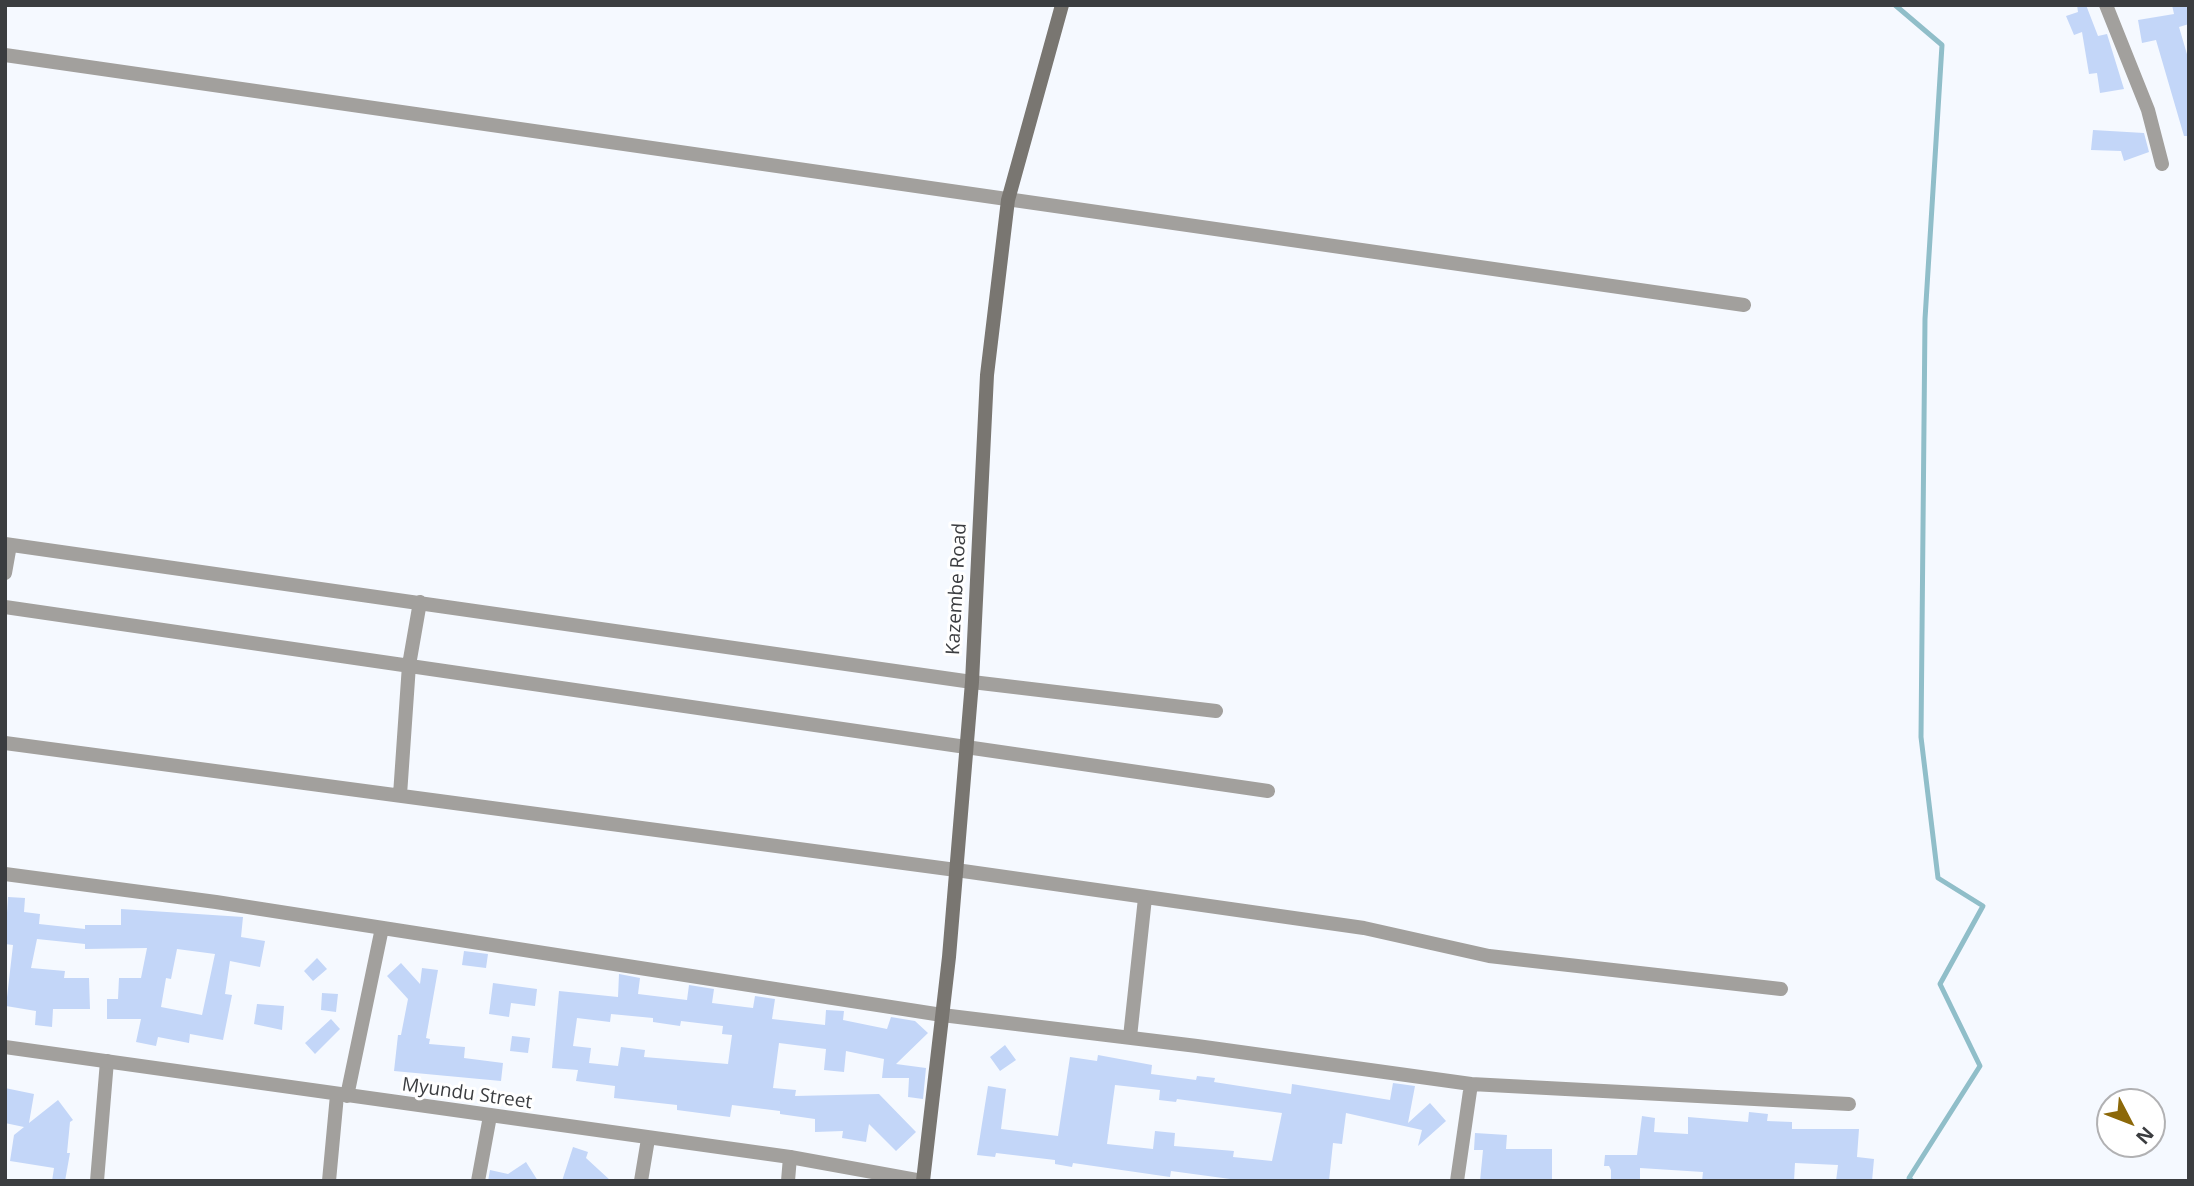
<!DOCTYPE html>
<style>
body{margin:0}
#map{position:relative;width:2194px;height:1186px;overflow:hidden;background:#f5f9ff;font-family:"Open Sans",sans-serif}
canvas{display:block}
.frame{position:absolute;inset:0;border:7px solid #3b3d40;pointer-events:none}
.north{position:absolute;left:2096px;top:1088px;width:70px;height:70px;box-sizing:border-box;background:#fff;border:2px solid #b1b1b3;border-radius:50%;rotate:132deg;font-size:19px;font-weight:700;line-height:28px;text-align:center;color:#3b3d40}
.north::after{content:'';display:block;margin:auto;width:24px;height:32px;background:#8c6809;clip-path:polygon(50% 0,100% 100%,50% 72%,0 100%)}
</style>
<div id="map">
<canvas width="2194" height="1186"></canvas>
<div class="frame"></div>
<div class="north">N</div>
</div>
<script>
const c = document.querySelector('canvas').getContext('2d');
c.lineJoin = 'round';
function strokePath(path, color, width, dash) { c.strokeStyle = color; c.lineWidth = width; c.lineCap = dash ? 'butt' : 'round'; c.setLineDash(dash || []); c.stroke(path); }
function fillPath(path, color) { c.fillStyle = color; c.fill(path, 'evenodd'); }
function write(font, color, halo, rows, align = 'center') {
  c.font = font + ' "Open Sans",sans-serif'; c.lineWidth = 6; c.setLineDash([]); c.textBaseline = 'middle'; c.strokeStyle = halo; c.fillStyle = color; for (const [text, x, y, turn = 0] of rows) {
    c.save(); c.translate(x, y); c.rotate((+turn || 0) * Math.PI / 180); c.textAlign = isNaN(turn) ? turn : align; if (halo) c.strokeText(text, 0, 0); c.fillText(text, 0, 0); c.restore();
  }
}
const stream = new Path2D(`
 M1895,5L1942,45L1925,319L1921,737L1938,878L1983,906L1940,984L1980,1066L1909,1178L1912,1181`);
const building = new Path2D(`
 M2077,5H2086L2098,36L2107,34L2124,89L2100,93L2097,73L2089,74L2082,32L2074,35L2066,16L2078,12Z
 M2172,5H2189V24L2179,27L2189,61V136H2184L2156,40L2142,43L2138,20L2174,14Z
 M2093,130L2144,133L2149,152L2124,161L2121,151L2091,150Z
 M8,897L25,898L24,912L40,914L39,924L85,929V925H121V909L243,917L241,937L265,941L260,967L230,961L225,994L232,995L223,1040L190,1034L189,1043L158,1037L156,1046L136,1042L141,1019H107V999H118L119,978H141L147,948L85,949V944L37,939L31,968L65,971L64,978H89L90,1009H53L52,1027L35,1025L36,1011L6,1006L13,945L5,944ZM177,949L215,954L202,1015L161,1007L166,978L171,979Z
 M464,951L488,954L486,968L462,965Z
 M317,958L327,969L313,981L304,971Z
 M401,963L420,984L422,968L438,970L426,1038L430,1039L429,1044L465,1047L464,1058L503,1063L501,1081L394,1071L398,1035H401L408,999L387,976Z
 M619,974L640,978L638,994L687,1000L689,985L714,989L712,1003L753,1008L755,996L775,999L772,1019L825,1025L826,1010L844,1011L843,1020L887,1029L891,1017L915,1021L928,1033L896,1064L926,1068L923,1099L908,1097L909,1078H882L884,1059L846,1051L844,1072L824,1070L826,1049L779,1043L773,1088L796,1090L795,1096L879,1094L916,1132L896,1151L869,1124L866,1142L842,1138L843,1131L815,1132V1119L780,1114V1111L732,1105L730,1117L677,1110V1105L614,1098L615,1086L576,1081L578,1070L552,1068L559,991L618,997ZM611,1014L653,1018V1022L680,1026L681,1021L723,1026L722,1034L732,1035L728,1064L644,1057L645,1050L621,1047L618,1066L589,1063L591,1048L573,1046L577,1018L610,1022Z
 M493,983L537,989L535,1006L511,1003L509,1017L489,1014Z
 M322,993L338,994L336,1012L321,1010Z
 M257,1004L284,1006L282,1030L254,1024Z
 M331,1019L340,1029L315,1054L305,1043Z
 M512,1036L530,1038L528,1053L510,1051Z
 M1005,1045L1016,1060L1000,1071L990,1057Z
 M1098,1055L1152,1065L1151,1074L1196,1080L1197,1076L1215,1078L1214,1082L1291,1094L1292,1084L1390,1100L1393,1083L1415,1086L1408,1123L1430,1103L1446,1121L1418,1146L1422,1130L1346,1113L1342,1144L1333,1143L1329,1181H1245L1171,1171L1170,1177L1073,1163L1072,1167L1055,1164V1160L996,1153L995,1157L977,1155L988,1086L1006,1089L1001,1129L1058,1136L1070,1057L1097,1061ZM1115,1085L1160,1090L1159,1100L1176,1102L1177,1099L1282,1113L1272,1161L1233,1157L1234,1151L1174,1146L1175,1133L1155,1131L1153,1149L1107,1144Z
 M5,1088L34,1094L29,1123L58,1100L73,1120L70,1122L67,1153H70L65,1181H52L54,1168L10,1161L14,1135L24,1127L5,1123Z
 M1749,1112L1768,1114L1767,1121L1792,1122V1129H1859L1857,1157L1874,1159L1872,1181H1836L1838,1165L1795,1163L1794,1181H1702L1703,1172L1640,1168V1181H1611V1170L1609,1166H1604L1605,1155H1637L1642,1116L1655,1118L1654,1132L1688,1134V1117L1748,1122Z
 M1475,1133L1507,1135L1506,1149H1552V1181H1480L1483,1150H1474Z
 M573,1147L588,1152L586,1158L611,1181H562Z
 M526,1162L538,1181H488L490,1170L508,1174Z`);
const minor = new Path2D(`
 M2106,5L2148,110L2162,164
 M5,55L1744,305
 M5,544L972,682L1216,711
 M5,573L10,545
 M5,607L1268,791
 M5,743L956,870L1364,928L1489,956L1781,989
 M400,795L409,665L420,602
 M5,874L216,902L942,1015L1197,1046L1471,1084L1849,1104
 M1130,1037L1145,898
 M347,1096L382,928
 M97,1181L107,1061
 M478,1181L490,1116
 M641,1181L648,1139
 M788,1181L790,1157
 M1457,1181L1471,1084`);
const tertiary = new Path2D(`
 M5,1047L790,1157L922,1181
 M329,1181L337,1095`);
const secondary = new Path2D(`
 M923,1181L949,957L972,682L987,375L1008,200L1062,5`);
const streetNames = [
 ["Kazembe Road",957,589,-87],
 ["Myundu Street",467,1094,8]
];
strokePath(stream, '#90bec9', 5);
fillPath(building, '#c3d6f8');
strokePath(minor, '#a2a09d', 14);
strokePath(tertiary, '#a2a09d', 14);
strokePath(secondary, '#797671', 14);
write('19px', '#3b3d40', '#fff', streetNames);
</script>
